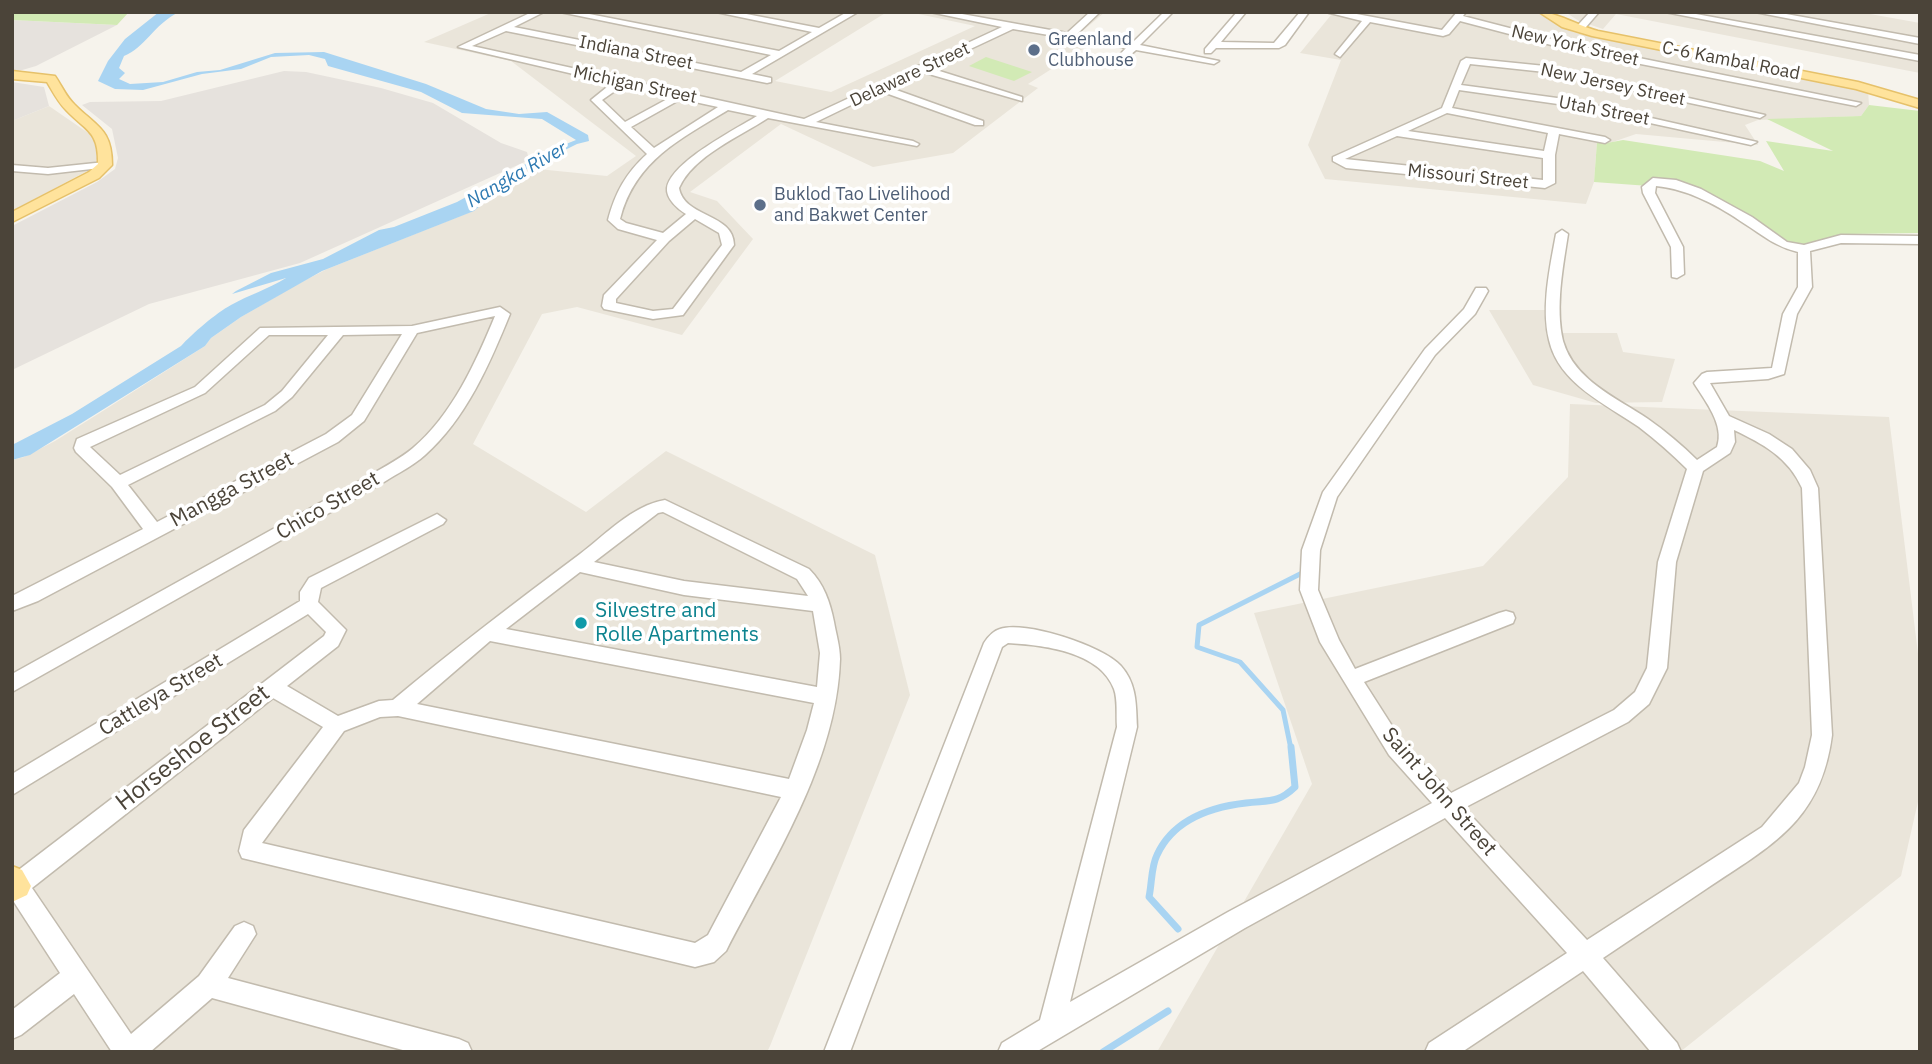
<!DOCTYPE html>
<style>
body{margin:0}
#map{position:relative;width:1932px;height:1064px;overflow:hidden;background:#f6f3ec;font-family:"IBM Plex Sans",sans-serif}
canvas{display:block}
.frame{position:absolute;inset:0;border:14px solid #4b4439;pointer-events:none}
</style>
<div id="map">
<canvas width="1932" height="1064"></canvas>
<div class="frame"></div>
</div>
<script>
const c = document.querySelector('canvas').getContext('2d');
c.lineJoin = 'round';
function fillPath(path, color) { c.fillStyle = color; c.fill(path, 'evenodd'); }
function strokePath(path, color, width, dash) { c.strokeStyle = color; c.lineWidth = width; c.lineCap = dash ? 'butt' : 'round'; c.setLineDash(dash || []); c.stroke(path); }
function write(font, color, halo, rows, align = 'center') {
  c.font = font + ' "IBM Plex Sans",sans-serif'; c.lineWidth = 7; c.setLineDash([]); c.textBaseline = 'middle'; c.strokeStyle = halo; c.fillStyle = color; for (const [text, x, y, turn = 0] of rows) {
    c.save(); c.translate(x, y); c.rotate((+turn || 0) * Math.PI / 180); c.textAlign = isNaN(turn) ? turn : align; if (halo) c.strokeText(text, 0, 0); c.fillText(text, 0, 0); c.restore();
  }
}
const residential = new Path2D(`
 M493,12H887L775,81L831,92L975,26L909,12H1105L1079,34L1100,38L1028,84L1038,88L953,153L873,167L781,124L690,192L717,201L753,239L682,335L577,307L542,314L473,444L586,512L666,451L875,555L910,695L770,1046L767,1052H12V460L24,457L55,441L106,409L205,346L211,338L241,317L294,286L327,269L473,211L504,189L495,190L508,180L528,168L607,176L636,156L511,61L424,42Z
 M1319,12H1536L1573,32L1596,38L1868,90L1869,105L1861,116L1758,120L1745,125L1758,145L1636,134L1607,144L1597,142L1594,182L1586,204L1325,179L1308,145L1341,60L1300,53L1331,15Z
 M1565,12H1859L1920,23V73L1616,14L1603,29L1579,21Z
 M49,106L97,139V159L91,169L12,211V121Z
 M1489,310H1546L1563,333H1617L1623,352L1675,359L1662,402L1596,403L1533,385Z
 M1570,404L1889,417L1920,670V793L1901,876L1680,1052H1157L1312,784L1254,613L1483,566L1568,477Z`);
const industrial = new Path2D(`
 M12,20L117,25L36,66L12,73Z
 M284,71L306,72L381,88L433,103L501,143L527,152L529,160L300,263L149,304L12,370V226L97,182L115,169L118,158L112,129L82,105L90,102L161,101Z
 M12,82L44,87L49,106L12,121Z`);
const green = new Path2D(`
 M12,12H129L117,25L12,20Z
 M986,57L1032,72L1014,81L969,66Z
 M1869,105L1920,111V233L1851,234L1795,247L1704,190L1594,182L1597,142L1607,143L1623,140L1760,161L1784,171L1766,141L1833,151L1767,119L1861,116Z`);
const water = new Path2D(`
 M159,12H179C153,25 145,48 124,56L119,68L125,73L119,79L130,84L163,82L197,72L220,70L275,53L324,52L426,84L486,109L519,114L547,112L588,135L589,141L577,144L523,171L497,190H504L489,198L474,211L322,271L241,317L211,338L205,346L30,455L12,460V445L72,414L181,346C192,334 216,313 231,305C249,295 268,289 286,278L232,294L236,291L271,273L323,259L379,230L394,227L457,202L551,150L576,140L542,119L462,113L421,92L328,66L325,59L309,55L271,57L241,69L202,74L143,90L115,89L98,81L108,61L125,39Z`);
const streamFar1 = new Path2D(`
 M1291,749L1283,710L1240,662L1197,647L1199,625L1306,571`);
const stream = new Path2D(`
 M1178,929L1149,897C1152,883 1151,867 1157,855C1173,820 1211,807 1246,803C1269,800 1277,804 1295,787L1291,747
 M1103,1052L1168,1011`);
const minor = new Path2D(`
 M532,12H544L514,27L741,72L771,55L560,12H579L779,51L812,32L716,12H736L819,28L847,12H858L752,74L771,78V82L767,83L506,31L472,46L804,119L1002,27L930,12H951L1067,33L1090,12H1100L1077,34L1131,44L1164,12H1173L1140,45L1219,61L1214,64L1136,50L1115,68L1110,65L1126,48L1013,29L930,68L1022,97V101L922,72L888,87L983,121V125H975L880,91L816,122L913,141L919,144L917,146L768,118C739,137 693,156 679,188C684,218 734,213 734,245L683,315L653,319L604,309L602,306L604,295L657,240L618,229L608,220C615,193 626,173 647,154L591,100L612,83L458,47ZM622,86L671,97L625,122L602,100ZM681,99L718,107L654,148L631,127ZM728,110L757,116C736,129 671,162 667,188C666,199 678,209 686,214L663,233L626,223L620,219C635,160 681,139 728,110ZM695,219L719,233L722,245L673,309L653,311L616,303V299L669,241Z
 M1237,12H1246L1221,42L1274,43L1300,12H1309L1285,45L1279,48H1216L1211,53H1205V49Z
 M1326,12H1346L1442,30L1457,12H1466L1463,16L1575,45L1861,103L1856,106L1574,51L1460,21L1449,34L1443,36L1370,22L1340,57L1335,54L1362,21Z
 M1590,12H1599L1586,27H1580L1578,25Z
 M1665,12H1685L1920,55V61Z
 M1755,12H1775L1920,38V44Z
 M1466,58L1545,66L1765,115L1760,118L1545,72L1470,64L1461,85L1572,100L1757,142L1751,145L1572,106L1459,90L1452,108L1605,137L1610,140L1605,143L1559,134L1555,155V183L1545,188L1346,168L1333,161V157L1442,108L1461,61ZM1447,113L1548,133L1544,151L1408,131ZM1397,136L1543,158V180L1345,159Z
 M105,162L109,163V167L48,174L12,171V165L48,168Z
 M1653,178L1676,180L1701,189L1752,217L1787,242L1804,245L1841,235L1920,236V244L1841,243L1810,251L1812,287L1797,314L1784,374L1768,379L1710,383L1729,416L1769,434L1792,449L1810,470L1818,488L1832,735C1821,821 1772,845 1706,889C1672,912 1637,935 1603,958L1677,1043L1681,1052H1651L1583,971L1462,1052H1425L1429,1043L1567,953L1445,818L1245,928L1036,1052H998L1002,1043L1040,1020L1117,727C1116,715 1118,700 1114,689C1100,651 1042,645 1008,643L1002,647L850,1052H824L984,643C988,637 993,631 1000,629C1024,620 1104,646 1121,666C1137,684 1136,705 1137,727L1070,1002L1228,912L1432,803L1389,755L1320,642L1300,590L1302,550L1323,492L1425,349L1464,309L1476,288H1486L1488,291L1475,314L1435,355L1337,497L1320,550L1318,590L1339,640L1355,669L1499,613L1506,611L1513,613L1515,618L1513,623L1364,682L1403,743L1451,793L1614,710L1635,692L1647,668L1658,562L1687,469C1672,454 1656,440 1639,427C1606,404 1559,384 1549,340C1541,307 1550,267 1556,234L1562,230L1568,234C1563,267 1555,307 1563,341C1574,380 1617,398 1648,419C1665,431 1682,445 1697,460L1717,447C1725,425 1705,401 1694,383L1702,374L1707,372L1772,368L1783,314L1798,287V252C1776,247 1764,236 1745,224C1719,206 1688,189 1656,186L1655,193L1683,247L1684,274L1677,278L1672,277L1671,247L1643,193L1642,187ZM1734,430C1763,444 1788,457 1802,488L1812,735L1805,767L1799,783L1762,827L1587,940L1464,808L1628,722L1649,704L1667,668L1676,562L1703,471L1730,453L1735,442Z
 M500,307L510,314C490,363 466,419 425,455C413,466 398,473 384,482L12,692V674L372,474C386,466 401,458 413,448C452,415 476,362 495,316L417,333L364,421L338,442L38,601L12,611V596L143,529L112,487L76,452L74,448L77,439L195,387L260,328L412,326ZM402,334L352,415L326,434L157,522L128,485L275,411L292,397L343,335ZM269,335H328L282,391L265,405L120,475L90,447L205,393Z
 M665,500L809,569C824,584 830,602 834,622C836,634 840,646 840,659C837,763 772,861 726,951L714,962L695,967L242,858L239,851L244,830L323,727L273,698L32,888L131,1034L199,976L235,926L244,922L253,926L256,934L228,978L459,1039L468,1043L472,1052H410L212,998L150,1052H112L74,994L21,1035L12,1039V1010L60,973L12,899V875L324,636L326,632L308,614L12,795V774L300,601V592L309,578L437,514L446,520L443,524L321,588L318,602L346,630L338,646L287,686L338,716L379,701L393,700C454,649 517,601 580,554C605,535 633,505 665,500ZM663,512L797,579L808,596L684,581L594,562L658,513ZM580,572L684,595L813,611L820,653L817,687L506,629ZM490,641L814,703L807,730L789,779L417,704ZM398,716L781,797L708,935L695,943L262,843L344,731L380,717Z`);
const major = new Path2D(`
 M1539,12C1556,12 1579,26 1598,31L1858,82L1920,100V108L1856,89L1592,36L1562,27Z
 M12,71L55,76C62,86 66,97 75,105C97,127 112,129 112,165L99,178L12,222V212L89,172L98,164C99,131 86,131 66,110C58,102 53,92 47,82L12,79Z
 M12,866L22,870L31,886L27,895L12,902Z`);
const markers = [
 [1034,50,7,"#5c6f8a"],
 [760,205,7,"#5c6f8a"],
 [581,623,7,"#0f9aa8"]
];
const farServicenames = [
 ["Greenland",1048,40],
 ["Clubhouse",1048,61],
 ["Buklod Tao Livelihood",774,195],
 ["and Bakwet Center",774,216]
];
const farStreetnames = [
 ["New York Street",1575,46,13],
 ["Indiana Street",636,53,11],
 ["C-6 Kambal Road",1731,61,11],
 ["Delaware Street",910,75,-25],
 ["Michigan Street",635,85,12],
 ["New Jersey Street",1613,85,12],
 ["Utah Street",1604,111,11],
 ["Missouri Street",1468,177,6]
];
const farWaternames = [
 ["Nangka River",517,175,-30]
];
const streetNames = [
 ["Mangga Street",232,490,-28],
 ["Chico Street",328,506,-30],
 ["Cattleya Street",161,695,-31],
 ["Saint John Street",1439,792,49]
];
const cultureNames = [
 ["Silvestre and",595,611],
 ["Rolle Apartments",595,635]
];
const nearStreetnames = [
 ["Horseshoe Street",193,748,-38]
];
fillPath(residential, '#eae5da');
fillPath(industrial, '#e6e2dd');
fillPath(green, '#d2eab5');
fillPath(water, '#a9d4f2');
strokePath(streamFar1, '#a9d4f2', 5);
strokePath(stream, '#a9d4f2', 7);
strokePath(minor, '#c2bbae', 3);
strokePath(major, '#e6c16a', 3);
fillPath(minor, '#fff');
fillPath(major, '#ffe39c');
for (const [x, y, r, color] of markers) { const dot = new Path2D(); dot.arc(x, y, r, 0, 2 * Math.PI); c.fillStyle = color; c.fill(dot); strokePath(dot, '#fff', 2.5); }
write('18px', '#4e5e75', '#fff', farServicenames, 'left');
write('18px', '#4b4439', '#fff', farStreetnames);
write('italic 19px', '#2e7ab2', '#fff', farWaternames);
write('21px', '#4b4439', '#fff', streetNames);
write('21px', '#0d838f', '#fff', cultureNames, 'left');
write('24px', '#4b4439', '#fff', nearStreetnames);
</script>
